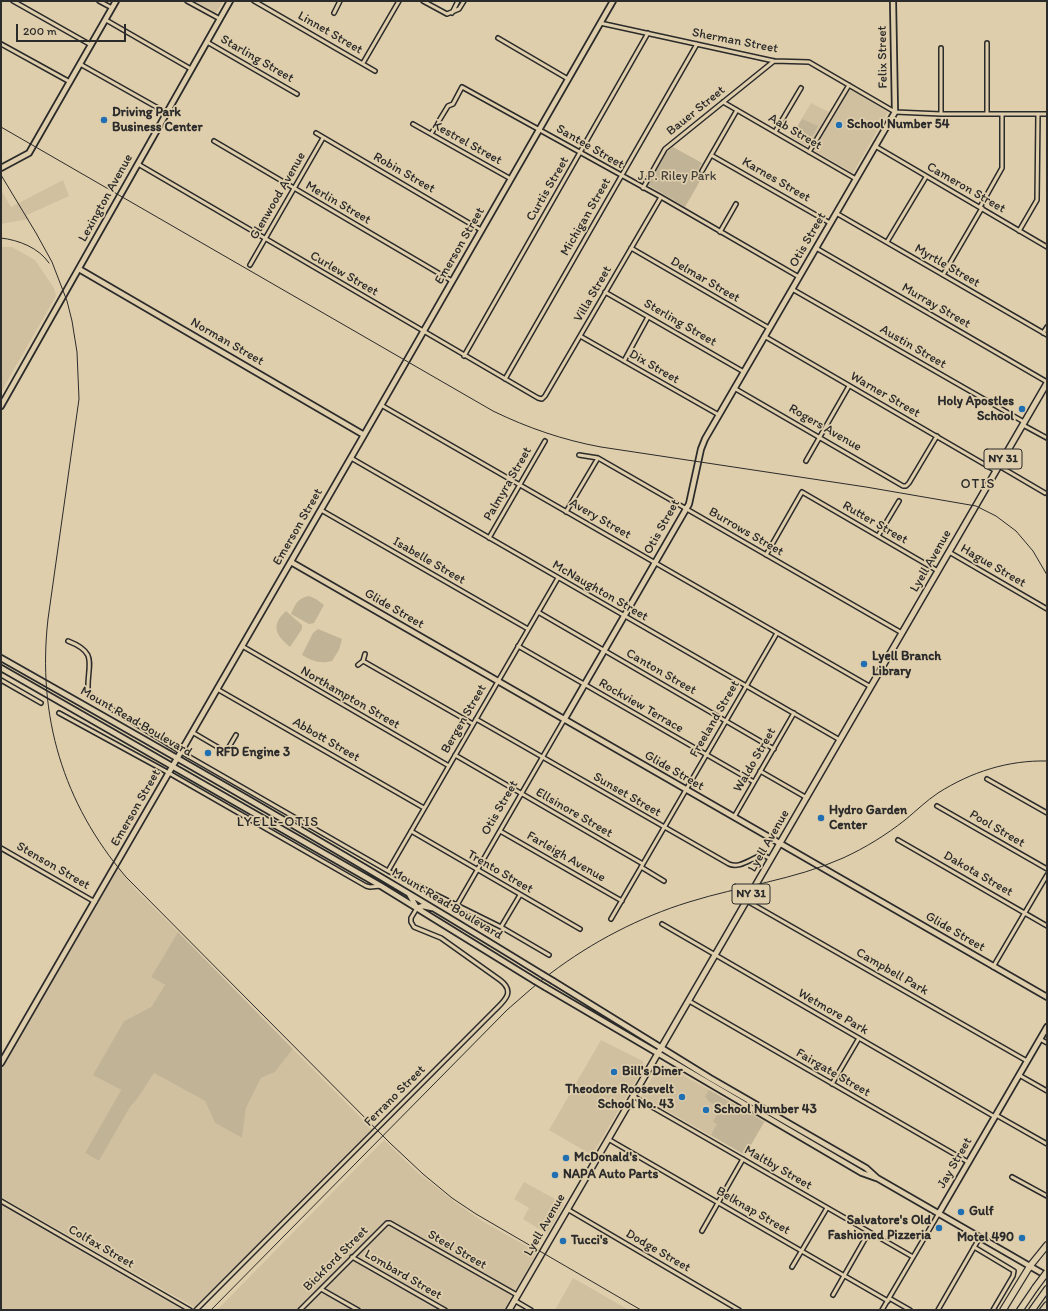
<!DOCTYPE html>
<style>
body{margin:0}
#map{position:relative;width:1048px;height:1311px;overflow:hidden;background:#dfceab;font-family:Itim,sans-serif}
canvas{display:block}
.frame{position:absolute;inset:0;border:2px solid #2b2b2b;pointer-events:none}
.scale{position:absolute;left:16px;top:24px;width:110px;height:18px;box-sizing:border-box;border:2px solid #2b2b2b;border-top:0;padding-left:5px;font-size:12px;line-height:14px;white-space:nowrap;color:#2b2b2b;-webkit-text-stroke:3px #dfceab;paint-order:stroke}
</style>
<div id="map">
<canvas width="1048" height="1311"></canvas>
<div class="frame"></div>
<div class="scale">200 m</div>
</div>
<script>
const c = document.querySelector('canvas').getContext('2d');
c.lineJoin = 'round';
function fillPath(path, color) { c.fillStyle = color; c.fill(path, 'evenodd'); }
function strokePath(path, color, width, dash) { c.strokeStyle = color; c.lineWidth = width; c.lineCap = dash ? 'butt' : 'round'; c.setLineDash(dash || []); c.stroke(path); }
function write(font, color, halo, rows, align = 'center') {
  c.font = font + ' Itim,sans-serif'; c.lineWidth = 3.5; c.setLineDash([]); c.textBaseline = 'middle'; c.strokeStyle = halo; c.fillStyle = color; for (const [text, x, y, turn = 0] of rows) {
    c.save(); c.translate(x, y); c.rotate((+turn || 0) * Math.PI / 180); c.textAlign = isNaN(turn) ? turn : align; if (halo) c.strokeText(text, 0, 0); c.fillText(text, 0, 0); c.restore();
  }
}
const built = new Path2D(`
 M195,1H223L216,13Z
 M849,89L888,112L853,173L791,137L811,103L833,114Z
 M63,180L69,196L27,215L29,219L1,224V190L11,207Z
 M1,247H12L35,260L54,288L56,296L1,392Z
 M118,869L137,891L178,932L151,977L165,985L151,1007L124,1021L94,1075L121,1090L85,1153L99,1161L130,1107L138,1098L154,1073L205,1101L215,1123L242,1138L246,1108L261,1078L275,1072L293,1049L372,1129L196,1306L194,1307L1,1197V1070Z
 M601,1040L643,1061L644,1067L592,1155L549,1130Z
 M661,1063L765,1121L745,1155L641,1096Z
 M384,1140L416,1171L456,1203L482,1221L537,1252L504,1310H217Z
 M524,1182L564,1204L547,1234L523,1219L529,1208L514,1199Z
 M1,1205L183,1310H1Z
 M573,1278L629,1310H555Z`);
const green = new Path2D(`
 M802,119L818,126L813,135L810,137L796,129Z
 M673,147L702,163L698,170L704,174L685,207L648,185L665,154Z
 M309,596L316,599L324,605L314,623L309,624L291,614C295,605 297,598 309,596Z
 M286,611L302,625V629L290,647C276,635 270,626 286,611Z
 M318,629L342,639L339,650L332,661C320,664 312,661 302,655L313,633Z
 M178,932L293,1049L275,1072L261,1078L246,1108L242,1138L215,1123L205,1101L154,1073L138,1098L130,1107L99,1161L85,1153L121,1090L93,1075L124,1021L151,1007L165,985L151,977Z
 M709,1090L764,1122L745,1155L711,1135L717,1124L713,1122L720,1108L707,1100V1098L705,1097Z`);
const street = new Path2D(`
 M13,1L91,45
 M99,1L112,8
 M187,1L220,19
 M254,1L375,71
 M423,1L447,14L459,9L464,1
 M334,13L340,1
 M452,13L458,1
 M106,20L191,69
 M600,23L774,61L809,62L895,112L941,114H1047
 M498,38L568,79
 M207,42L297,94
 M1,44L70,82
 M363,63L399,1
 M80,64L167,113
 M723,102L856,179
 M941,114V48
 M987,114V43
 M413,124L511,179
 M775,132L801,88
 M316,133L481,230
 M431,134L448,106L453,104L462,87L661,197L799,277
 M214,141L452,281
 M875,146L1047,247
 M809,152L849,85
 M711,155L830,223
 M138,164L538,398L542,399L545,396L661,197
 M702,171L737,110
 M643,188L665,149L774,61
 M980,207L1002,168V114
 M836,213L1047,335
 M1019,231L1037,200L1038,114
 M720,232L736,204
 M887,242L926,177
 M631,248L769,328
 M816,248L1047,382
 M250,265L323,138
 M943,275L982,208
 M792,289L1024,422
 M605,292L744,372
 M1043,333L1047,327
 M580,336L719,415
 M764,336L996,471
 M464,356L648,33
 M624,361L648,317
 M505,379L697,44
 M734,388L903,486H906L909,483L937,436
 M381,405L871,687
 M1023,425L1047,438
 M579,455L598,458L902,633
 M351,458L840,740
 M806,461L849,386
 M999,466L1045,493
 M321,510L528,629
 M566,512L598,458
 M878,536L899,501
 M489,538L545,441
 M949,552L1047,609
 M766,555L802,492L938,571
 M538,612L774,749
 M68,641C99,653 87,664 88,690L89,694L97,700L181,752L388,871L501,927L549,955
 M242,646L449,766
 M518,646L754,782
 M363,661L473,724
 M358,665L363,661L365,654
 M1,680L41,703
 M217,689L424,808
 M59,713L169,773L366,886L370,887L381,886
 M476,719L729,864C740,869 751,858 763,855L771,859
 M192,732L226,752L236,735
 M455,755L643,864
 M760,771L807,798
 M987,779L1047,813
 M937,806L1047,869
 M734,817L794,713
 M411,831L580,929
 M500,831L622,901
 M898,840L1047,926
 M1,848L95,902
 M641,867L664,881
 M388,871L558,578
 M747,901L1027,1061
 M457,905L564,720
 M611,919L777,633
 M662,924L995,1117
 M501,927L520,895
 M993,967L1047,875
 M689,1001L968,1162
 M1040,1039L1047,1043
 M1019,1075L1047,1091
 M832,1084L859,1038
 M633,1096L913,1257
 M996,1115L1047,1144
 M608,1139L888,1301
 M1012,1177L1047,1196
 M1,1201L190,1310
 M567,1209L739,1310
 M702,1231L743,1159
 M974,1247L1014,1271L1013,1276L993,1310
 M352,1257L445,1310
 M792,1267L827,1208
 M321,1289L358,1310
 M833,1295L869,1232
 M889,1298L910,1310
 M514,1300L531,1310
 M196,1310L494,1011C504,1001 516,992 500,980L441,938L414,927L411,922V918L417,908
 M300,1310L387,1223H390L517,1295
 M882,1310L939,1213
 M938,1310L980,1237`);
const secondary = new Path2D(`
 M1,168L29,153L116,1
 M79,269L364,435
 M1,406L230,1
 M291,562L1047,997
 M1,658C183,761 365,865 543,975
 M1,668L381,886L535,981
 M564,720L689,504L701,449L705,439L895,112L893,1
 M409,894L417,908
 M417,908L423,906L432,908
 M553,981L710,1078L866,1168L877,1178L1047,1276
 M545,987L862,1173L876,1178
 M1,1063L364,435L613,1
 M939,1213L1047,1027`);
const primary = new Path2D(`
 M509,1310L1047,383`);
const highway = new Path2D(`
 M1003,1310L1030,1266L1047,1245
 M1020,1310L1035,1288
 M1032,1310L1047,1289
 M1043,1310L1047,1305`);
const rail = new Path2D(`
 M1,127L493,411C528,428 563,440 601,447L866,487L976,506L996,516L1016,531L1033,551L1047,575
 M1,175L36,233L52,262L67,301L72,321L77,352L79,399L48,619C37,716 63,803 126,877L390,1143L423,1174L452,1198L476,1214L641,1310
 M1,238C19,240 39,248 49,263
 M211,1310L507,1010C522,997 536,984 551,973C592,942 640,917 689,902C740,886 794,880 843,858C865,848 886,835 905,820C916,811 926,801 938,793C971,772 1008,760 1047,761`);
const secondaryBridge = new Path2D(`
 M543,975L553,981
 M535,981L545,987`);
const highwayBridge = new Path2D(`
 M1035,1288L1047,1272`);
const markers = [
 [104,120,4,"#1f6fb2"],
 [839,125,4,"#1f6fb2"],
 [1022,409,4,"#1f6fb2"],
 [864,664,4,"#1f6fb2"],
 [208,753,4,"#1f6fb2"],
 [821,818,4,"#1f6fb2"],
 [614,1072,4,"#1f6fb2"],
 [682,1097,4,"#1f6fb2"],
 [706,1110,4,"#1f6fb2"],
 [566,1158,4,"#1f6fb2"],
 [555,1175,4,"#1f6fb2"],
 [961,1212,4,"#1f6fb2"],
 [939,1228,4,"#1f6fb2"],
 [1022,1238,4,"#1f6fb2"],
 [563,1241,4,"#1f6fb2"]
];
const shields = [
 [1003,459,38],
 [751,894,38]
];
const shieldNames = [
 ["NY 31",1003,459],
 ["NY 31",751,894]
];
const streetNames = [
 ["Linnet Street",330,33,30],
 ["Sherman Street",735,41,11],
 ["Felix Street",883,57,-91],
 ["Starling Street",257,59,30],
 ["Bauer Street",696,111,-39],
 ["Aab Street",795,132,30],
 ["Kestrel Street",467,143,29],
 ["Santee Street",590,147,30],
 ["Robin Street",404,173,30],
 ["Karnes Street",776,180,30],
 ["Cameron Street",966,188,30],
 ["Curtis Street",548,189,-60],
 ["Glenwood Avenue",278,196,-60],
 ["Lexington Avenue",106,198,-61],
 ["Merlin Street",338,203,30],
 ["Michigan Street",586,217,-60],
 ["Otis Street",808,240,-60],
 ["Emerson Street",460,246,-60],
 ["Myrtle Street",947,266,30],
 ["Curlew Street",344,274,30],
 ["Delmar Street",705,280,30],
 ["Villa Street",593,294,-60],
 ["Murray Street",936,306,30],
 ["Sterling Street",680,323,30],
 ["Norman Street",227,342,30],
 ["Austin Street",913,347,30],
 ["Dix Street",654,367,30],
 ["Warner Street",885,395,30],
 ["Rogers Avenue",825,428,30],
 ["Palmyra Street",508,484,-60],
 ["Avery Street",600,519,30],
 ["Rutter Street",875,523,30],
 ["Emerson Street",298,527,-60],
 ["Otis Street",662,527,-61],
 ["Burrows Street",746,532,30],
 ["Isabelle Street",429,561,30],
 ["Lyell Avenue",931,561,-60],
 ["Hague Street",993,566,30],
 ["McNaughton Street",600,591,30],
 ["Glide Street",394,609,30],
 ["Canton Street",661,672,30],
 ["Northampton Street",350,698,30],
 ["Rockview Terrace",641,706,30],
 ["Bergen Street",464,719,-60],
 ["Freeland Street",715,719,-60],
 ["Mount Read Boulevard",136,722,30],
 ["Abbott Street",326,740,30],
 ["Waldo Street",755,760,-60],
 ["Glide Street",674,771,30],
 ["Sunset Street",627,795,30],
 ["Emerson Street",136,808,-60],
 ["Otis Street",500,808,-60],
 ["Ellsinore Street",574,813,30],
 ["Pool Street",997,829,30],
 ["Lyell Avenue",769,841,-60],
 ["Farleigh Avenue",566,857,30],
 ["Stenson Street",53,866,30],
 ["Trento Street",500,872,30],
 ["Dakota Street",978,874,30],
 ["Mount Read Boulevard",447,904,31],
 ["Glide Street",955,932,30],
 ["Campbell Park",892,972,30],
 ["Wetmore Park",833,1012,30],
 ["Fairgate Street",833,1073,30],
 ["Ferrano Street",395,1096,-45],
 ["Jay Street",955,1163,-60],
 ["Maltby Street",778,1168,30],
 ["Belknap Street",753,1211,30],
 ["Lyell Avenue",545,1225,-60],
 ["Colfax Street",101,1247,30],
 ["Steel Street",457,1250,30],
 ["Dodge Street",658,1251,30],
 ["Bickford Street",336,1259,-45],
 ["Lombard Street",403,1275,30]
];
const poiNames = [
 ["Driving Park",112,113],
 ["Business Center",112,128],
 ["School Number 54",847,125],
 ["Holy Apostles",1014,402,"right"],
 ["School",1014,417,"right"],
 ["Lyell Branch",872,657],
 ["Library",872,672],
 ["RFD Engine 3",216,753],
 ["Hydro Garden",829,811],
 ["Center",829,826],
 ["Bill's Diner",622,1072],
 ["Theodore Roosevelt",674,1090,"right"],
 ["School No. 43",674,1105,"right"],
 ["School Number 43",714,1110],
 ["McDonald's",574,1158],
 ["NAPA Auto Parts",563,1175],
 ["Gulf",969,1212],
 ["Salvatore's Old",931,1221,"right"],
 ["Fashioned Pizzeria",931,1236,"right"],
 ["Motel 490",1014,1238,"right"],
 ["Tucci's",571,1241]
];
const parkNames = [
 ["J.P. Riley Park",677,177]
];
const neighbourhoodNames = [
 ["OTIS",978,484],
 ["LYELL-OTIS",278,822]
];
fillPath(built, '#d0c0a0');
fillPath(green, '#c1b396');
strokePath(street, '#2b2b2b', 6);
strokePath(secondary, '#2b2b2b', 8);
strokePath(primary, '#2b2b2b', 8);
strokePath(highway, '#2b2b2b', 8);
strokePath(street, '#dfceab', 3);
strokePath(secondary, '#dfceab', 4.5);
strokePath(primary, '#dfceab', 5);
strokePath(highway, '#dfceab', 5.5);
strokePath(rail, '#2b2b2b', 1);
strokePath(secondaryBridge, '#2b2b2b', 8, []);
strokePath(highwayBridge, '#2b2b2b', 8, []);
strokePath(secondaryBridge, '#dfceab', 4.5);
strokePath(highwayBridge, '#dfceab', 5.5);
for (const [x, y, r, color] of markers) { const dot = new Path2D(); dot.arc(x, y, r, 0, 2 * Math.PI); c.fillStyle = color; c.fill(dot); strokePath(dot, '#dfceab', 1.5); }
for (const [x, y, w] of shields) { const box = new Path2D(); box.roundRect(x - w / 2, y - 10, w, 20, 3); c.fillStyle = '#dfceab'; c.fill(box); strokePath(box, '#2b2b2b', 1); }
write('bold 12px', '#2b2b2b', null, shieldNames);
write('13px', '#2b2b2b', '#dfceab', streetNames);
write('bold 13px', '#2b2b2b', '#dfceab', poiNames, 'left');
write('13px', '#423f3b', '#dfceab', parkNames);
c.letterSpacing = '1px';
write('14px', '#2b2b2b', '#dfceab', neighbourhoodNames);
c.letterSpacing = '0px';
</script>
